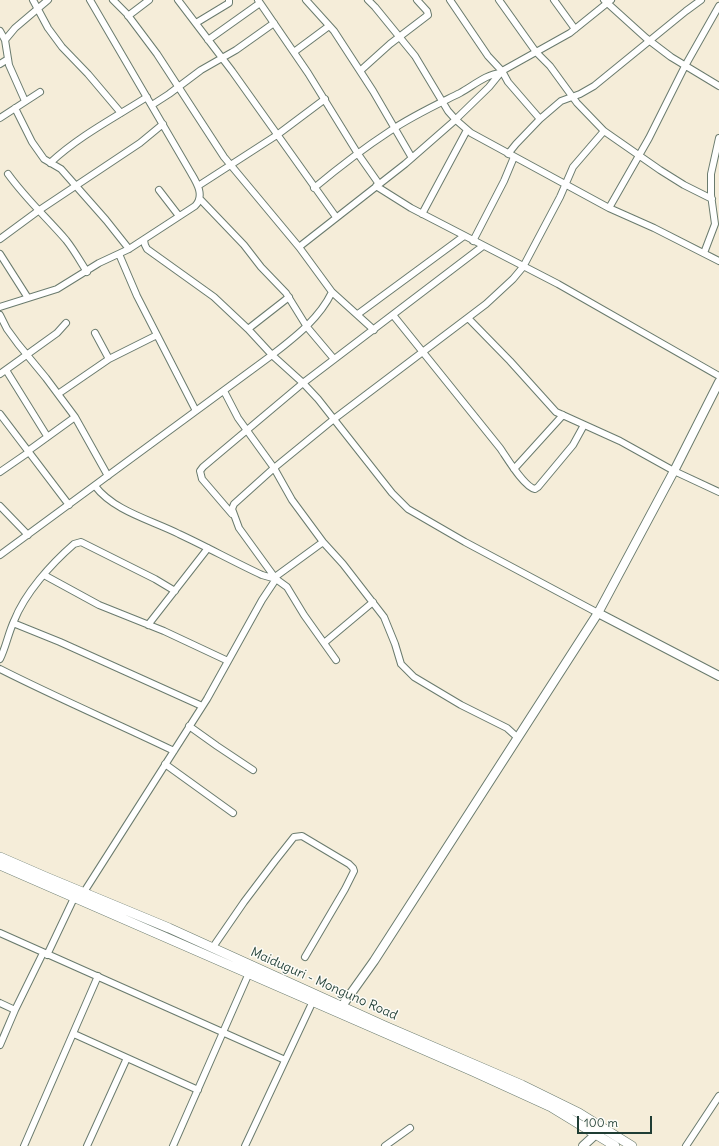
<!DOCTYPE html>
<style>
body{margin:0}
#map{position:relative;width:719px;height:1146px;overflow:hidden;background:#f5edd9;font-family:Delius,sans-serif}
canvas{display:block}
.scale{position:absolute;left:577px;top:1116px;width:75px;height:18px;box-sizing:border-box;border:2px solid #1f3d34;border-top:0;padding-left:5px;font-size:12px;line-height:14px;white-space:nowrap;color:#1f3d34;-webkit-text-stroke:3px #fdfcf7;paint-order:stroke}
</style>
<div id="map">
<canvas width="719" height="1146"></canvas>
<div class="scale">100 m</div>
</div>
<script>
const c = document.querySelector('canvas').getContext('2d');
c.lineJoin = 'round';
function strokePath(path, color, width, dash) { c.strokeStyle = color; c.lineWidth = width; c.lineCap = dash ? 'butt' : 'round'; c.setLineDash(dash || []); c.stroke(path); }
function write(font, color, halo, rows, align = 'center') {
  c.font = font + ' Delius,sans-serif'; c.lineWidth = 3; c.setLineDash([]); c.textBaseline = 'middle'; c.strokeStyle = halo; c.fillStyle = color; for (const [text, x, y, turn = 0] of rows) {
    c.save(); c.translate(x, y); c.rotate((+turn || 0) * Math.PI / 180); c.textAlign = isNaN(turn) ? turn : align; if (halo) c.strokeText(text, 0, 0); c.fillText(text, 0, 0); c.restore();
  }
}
const street = new Path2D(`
 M33,0L48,28L62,47L88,74L121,113
 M113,0L127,14L157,54L224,157L299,247L332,292L374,330
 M178,0L232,71L336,217
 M258,0L308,73L358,154L379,184
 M306,0L334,31L373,91L412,158
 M368,0L375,7L415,56L448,111L456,120L471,133L609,208L654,228L719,261
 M450,0L488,56L502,71L508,82L540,119
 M499,0L536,52L550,66L577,103L604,131L614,138L660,170L684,185L712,199
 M554,0L575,29
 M604,0L646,38L671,57L719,86
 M128,16L149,0
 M196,23L229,3V0
 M0,31L5,40
 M208,40L260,3
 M294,52L329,26
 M0,64L8,59
 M360,71L390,44L428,15L427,11L417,0
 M25,101L9,65L5,40L15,28L48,0
 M152,105L169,94L201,70L236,50L274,23
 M15,108L32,142L44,159L61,169L106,220L129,249
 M0,118L40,92
 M508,154L516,144L540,119L561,101L580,94L594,86L686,11L701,0
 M50,163C79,136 114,118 147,97
 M8,174C26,199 47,218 66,240C74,250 80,261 87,272
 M198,186L277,135L325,99
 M376,186L411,208L558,284L719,376
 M314,188C338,168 364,148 390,131C412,116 436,105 460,93C473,86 486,74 501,73
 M159,190L179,216
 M200,199L244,245L261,267L286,293L307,327L334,359
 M609,208L649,138L685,66L719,6
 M422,214L467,130
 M0,239L38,211L140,143L163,124
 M144,240L145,245L147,249L214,297L248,329L272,355L303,383L318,399L392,493L408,509L465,542L598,613
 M473,241L504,181L514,157
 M299,247L405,164L453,122L489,87L502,71L570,33L611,0
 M704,253L715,224L711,195V174L719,138
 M0,254L28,298
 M119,254L137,296L196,411
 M0,307L57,289L99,263L129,249L195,206C205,196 197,183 191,173L90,0
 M358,314L464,236
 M0,315L7,329L18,344L46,378L75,417L108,476
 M393,315L500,448C507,458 524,487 535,489L538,487L573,445L584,425
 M468,318L510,361L556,412L620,441L674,471L719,492
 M248,329L289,297
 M95,333L109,359
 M6,370L47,436
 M0,374L57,333L66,323
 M224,391L238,418L274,468L292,500L323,542L343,564L384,617L395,644L401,664L414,677L461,705L507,728L518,738
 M58,394L109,359L157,335
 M0,414L69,505
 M28,451L75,417
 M514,469L563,415
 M0,472L29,452
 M95,486C114,511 151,520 179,534C207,547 234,562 262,575L276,579
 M0,506L28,535
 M232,514L202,479L200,471L203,467L303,383L483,246
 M0,555L272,355C295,337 319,319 332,292
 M44,575L99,605L164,631L228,661
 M275,577L323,542
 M13,623L60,642L202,706
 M148,625L208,548
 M324,643L373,602
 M0,659C6,647 8,634 14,621C25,593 51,564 74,544L81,542L155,579L175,591
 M336,660L304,615L287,587L276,579L239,528L232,509L234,504L274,468L334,419L486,304L513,279L523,267L560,197L573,167L604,131
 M0,669C57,698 116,723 174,751
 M189,726L217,746L253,770
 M165,764L233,813
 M84,892L207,699L262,600L276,579
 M0,933L285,1060
 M213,947L244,902L275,861L294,837L302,836L349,864L353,868L354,871L345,889L305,957
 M47,955L74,898
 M0,1003L15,1010
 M74,1034L198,1090
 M0,1045L15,1010L43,953
 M24,1146L98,976
 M87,1146L127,1058
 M173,1146L249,973
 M245,1146L313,1001
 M385,1146L410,1128
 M686,1146L719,1096`);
const secondary = new Path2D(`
 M598,613L719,676
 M342,1006L374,961L598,613L674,471L719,382
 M583,1146L596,1134L599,1126`);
const primary = new Path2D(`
 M0,857L46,877L169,928L385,1026L522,1085L579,1113L632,1146
 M0,865L472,1071L551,1107L615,1146`);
const streetNames = [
 ["Maiduguri - Monguno Road",324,984,24]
];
strokePath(street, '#6a7b6e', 8);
strokePath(secondary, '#6a7b6e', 10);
strokePath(primary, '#6a7b6e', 10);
strokePath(street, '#fff', 6);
strokePath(secondary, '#fff', 8);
strokePath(primary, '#fff', 9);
write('13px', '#1f3d34', '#fdfcf7', streetNames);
</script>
